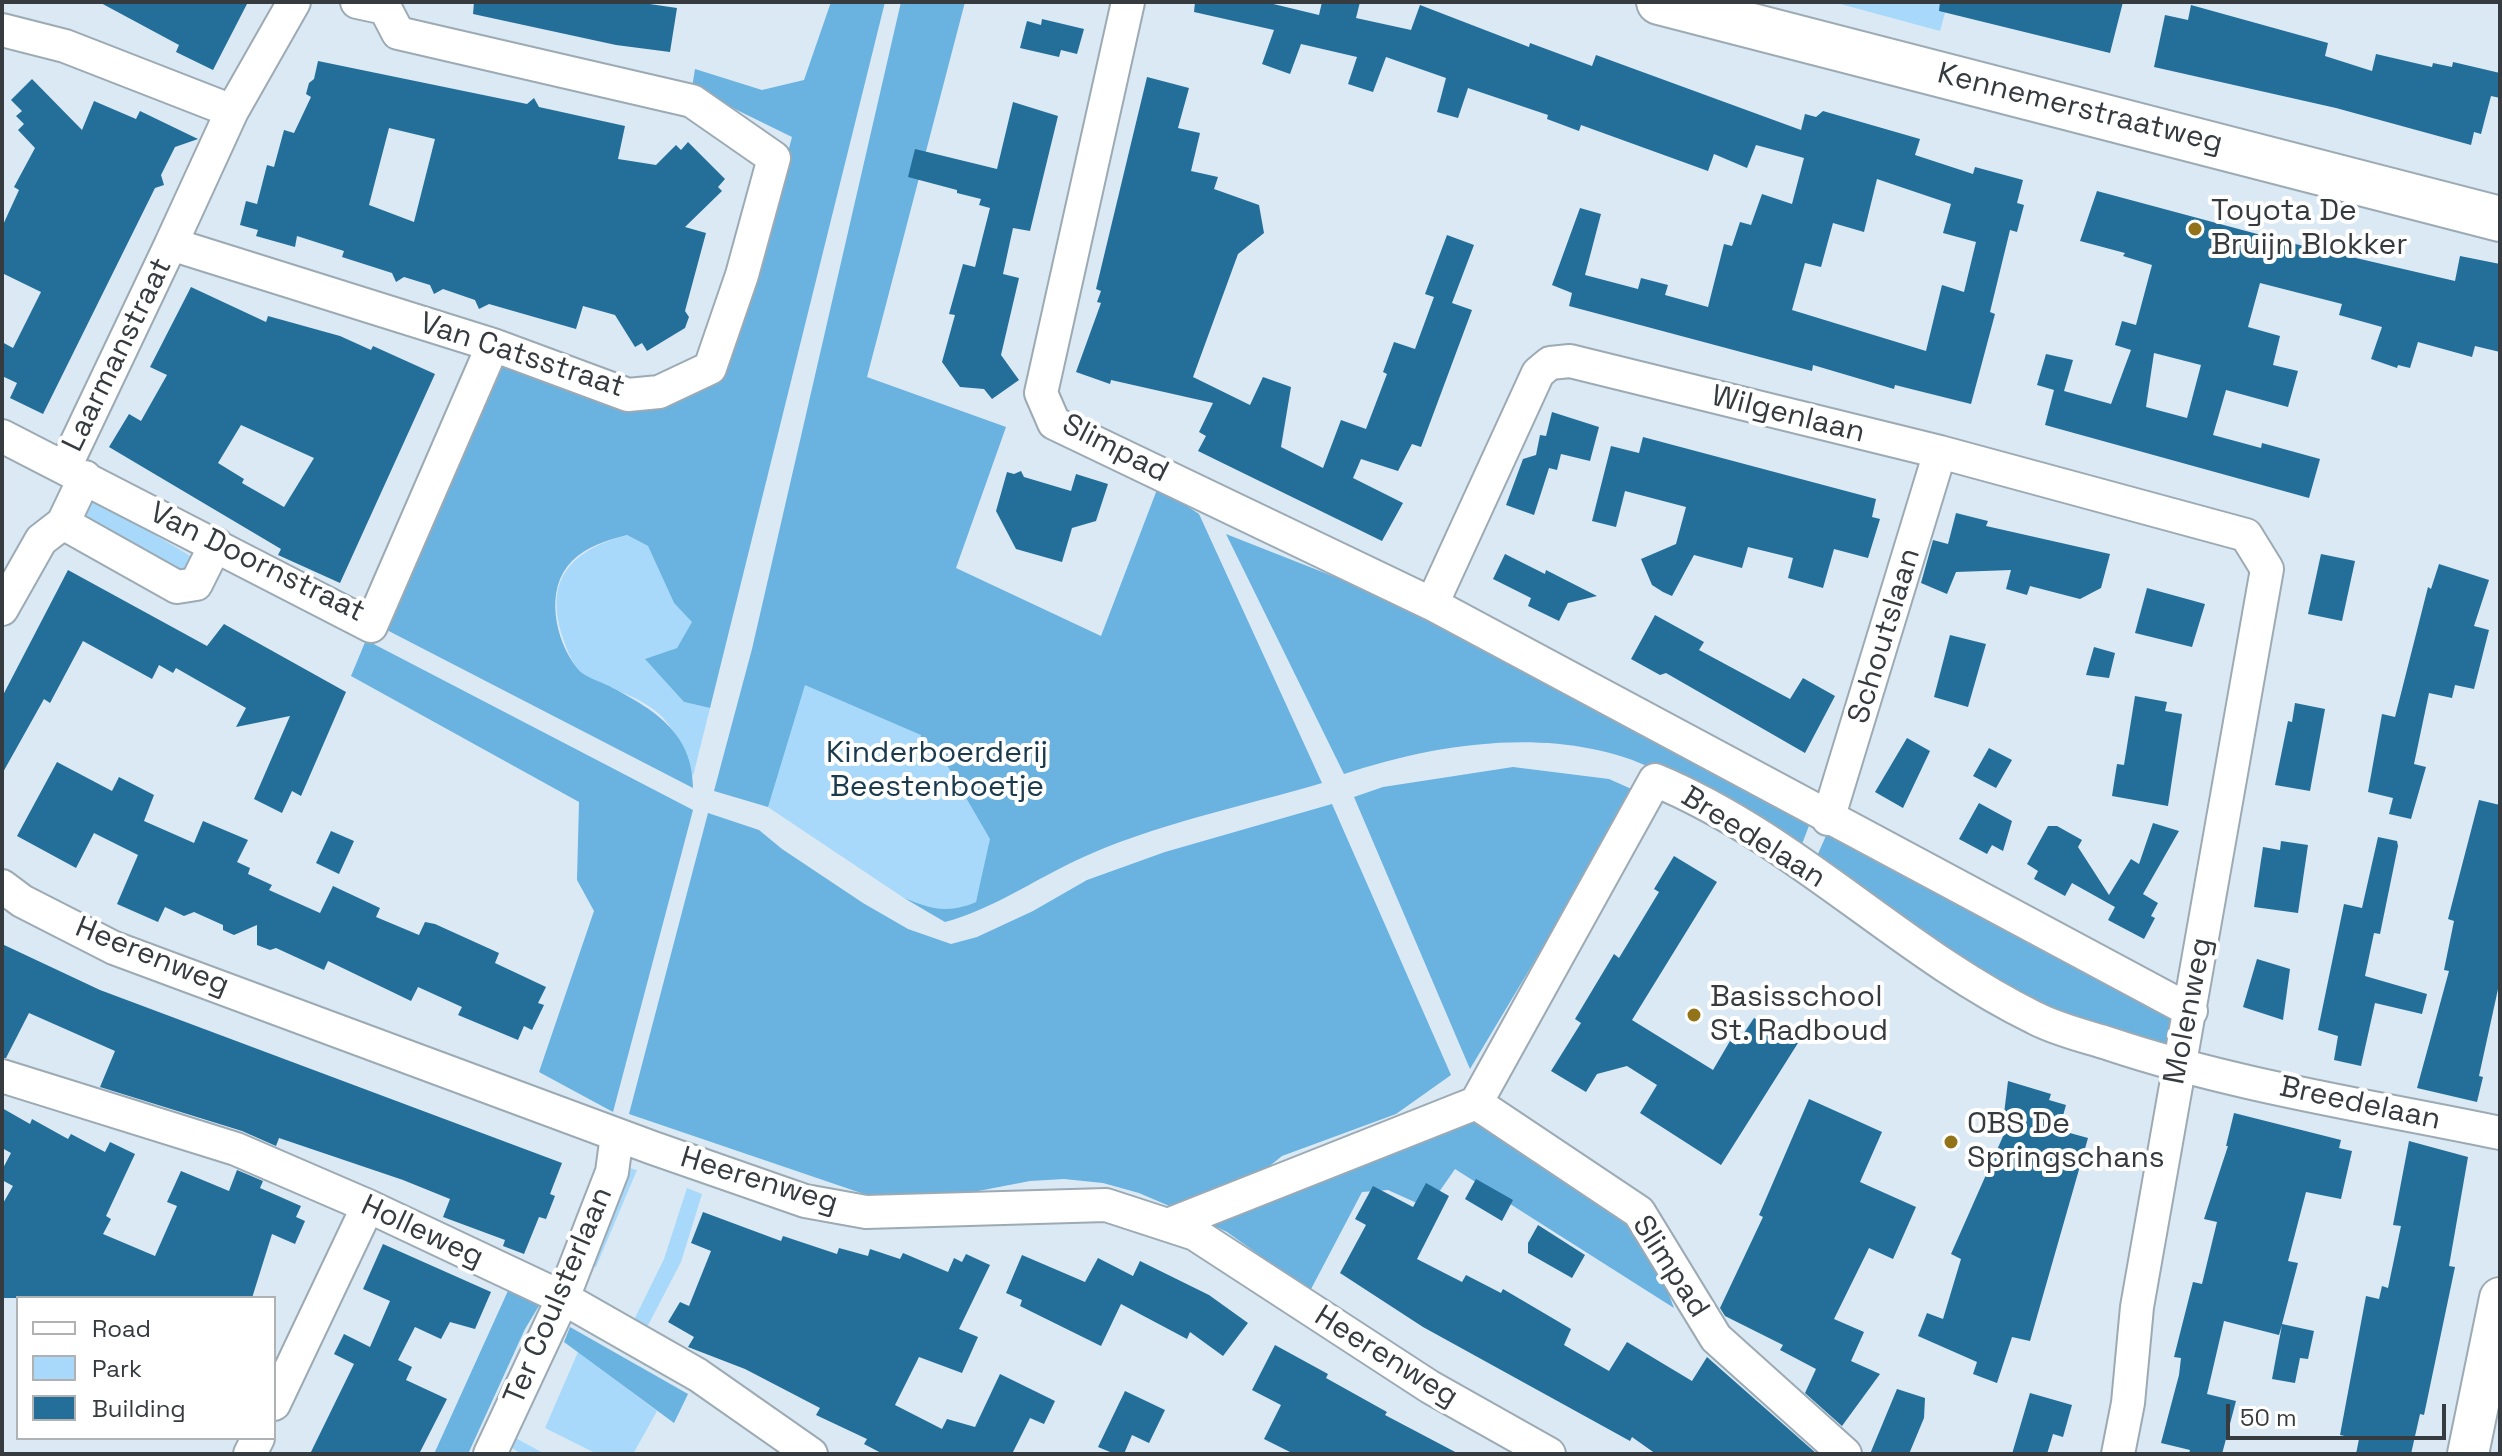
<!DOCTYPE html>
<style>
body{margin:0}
#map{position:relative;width:2502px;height:1456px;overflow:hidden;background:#dae9f4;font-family:"Space Grotesk",sans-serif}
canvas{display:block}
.frame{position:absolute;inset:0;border:4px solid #363b3f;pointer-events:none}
.legend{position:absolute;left:16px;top:1296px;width:260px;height:144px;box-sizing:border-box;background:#fff;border:2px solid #afb1b2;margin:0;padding:10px 14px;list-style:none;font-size:24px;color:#363b3f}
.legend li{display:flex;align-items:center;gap:16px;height:40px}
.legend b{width:40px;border:2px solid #afb1b2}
.scale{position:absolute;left:2226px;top:1404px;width:220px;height:36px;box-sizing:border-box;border:4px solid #363b3f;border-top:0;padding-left:10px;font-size:24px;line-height:28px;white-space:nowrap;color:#363b3f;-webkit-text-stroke:6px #fff;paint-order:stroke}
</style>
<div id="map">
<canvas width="2502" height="1456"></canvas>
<div class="frame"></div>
<ul class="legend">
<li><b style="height:10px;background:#fff"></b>Road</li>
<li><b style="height:22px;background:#a8d9fa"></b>Park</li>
<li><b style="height:22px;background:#236f99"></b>Building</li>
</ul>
<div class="scale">50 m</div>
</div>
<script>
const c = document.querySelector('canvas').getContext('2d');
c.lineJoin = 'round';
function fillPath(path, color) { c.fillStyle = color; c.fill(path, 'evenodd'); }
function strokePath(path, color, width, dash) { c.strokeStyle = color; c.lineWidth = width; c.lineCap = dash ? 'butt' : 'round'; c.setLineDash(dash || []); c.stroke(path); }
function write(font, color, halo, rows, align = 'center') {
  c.font = font + ' "Space Grotesk",sans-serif'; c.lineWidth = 8; c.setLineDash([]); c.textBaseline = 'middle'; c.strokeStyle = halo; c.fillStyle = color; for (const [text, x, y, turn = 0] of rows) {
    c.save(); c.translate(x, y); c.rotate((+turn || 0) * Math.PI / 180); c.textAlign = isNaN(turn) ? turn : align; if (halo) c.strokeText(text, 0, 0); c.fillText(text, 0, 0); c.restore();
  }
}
const green = new Path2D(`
 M1833,2H1948L1940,31Z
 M92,503H101L194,558L184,577L85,518L86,508Z
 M627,535L648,546L674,603L693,622L677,648L646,659L684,702L710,708L693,776C683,751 676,726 653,709C632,693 604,688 582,673C572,665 566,647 562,635C544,577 573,550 627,535Z
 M756,659L1043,684L976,902C947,914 932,909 904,898L726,779Z
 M629,1168L637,1170L596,1267H590Z
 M687,1188L702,1194L681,1262L644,1333L631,1326L664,1259Z
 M578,1352L657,1411L633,1454H597L545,1428Z
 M512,1436L545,1454H521L508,1445Z`);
const forest = new Path2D(`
 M831,2H885L710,708L684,702L645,659L677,648L692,622L674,603L648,546L627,535C608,540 587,546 572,561C544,589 555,640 577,668C584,677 599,681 609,686C653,709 693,732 693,788L381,627L502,358L636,405L713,377L759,263L792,137L692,88L695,69L762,90L804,80Z
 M901,2H965L867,377L1006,427L956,568L1101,636L1158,487L1199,514L1322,783C1241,807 1154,824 1077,860C1032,881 993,909 945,922L904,898C932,909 947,914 976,902L990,839L940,753L919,748L921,735L805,685L768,807L714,791L752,649Z
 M1226,534L1429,614L1810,823L1799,852C1752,825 1705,794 1656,770C1561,724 1440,742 1344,774Z
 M366,640L693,810L613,1112L539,1072L594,911L577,880L579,802L351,676Z
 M1513,767L1609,779L1636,791L1470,1069L1354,797L1383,787Z
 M1332,804L1451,1075L1396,1114L1282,1156L1256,1177L1181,1211L1139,1193L1103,1183L1064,1179L1030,1181L947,1197L864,1194L629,1114L708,813L759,830L782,849L863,903L908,929L951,944L977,937L1033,911L1087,880L1165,852Z
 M1829,829L2181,1020L2168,1049L2038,1012L1894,923L1817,856Z
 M1461,1112L1616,1208L1656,1261L1674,1308L1455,1169L1428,1208L1388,1190L1362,1192L1310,1291L1227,1232L1204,1221Z
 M512,1282L543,1299L525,1329L468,1454H434Z
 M570,1327L688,1394L674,1423L564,1342Z`);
const building = new Path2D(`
 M99,2H248L213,70L176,52L179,45Z
 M474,2H636L677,8L670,52L616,45L473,14Z
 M1195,2H1265L1319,15L1322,2H1360L1356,18L1411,30L1420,5L1529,47L1530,43L1592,66L1596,55L1801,130L1805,114L1816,117L1823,111L1920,139L1915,155L1973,174L1975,167L2023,180L2017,203L2024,205L2017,232L2010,230L1990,312L1995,314L1971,404L1895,385L1894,389L1813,365L1812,371L1569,306L1572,293L1552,285L1580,208L1601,214L1585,275L1638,289L1641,278L1668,285L1665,295L1708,307L1724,244L1732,246L1740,222L1751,225L1762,194L1792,204L1804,158L1756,145L1747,168L1714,154L1708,171L1581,125L1579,131L1547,119L1548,115L1468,88L1458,118L1437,112L1446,78L1386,57L1373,92L1348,84L1357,57L1301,44L1290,74L1262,64L1274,30L1194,12ZM1877,179L1951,204L1943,233L1976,242L1964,292L1942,285L1926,351L1792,310L1805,263L1821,267L1833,223L1864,232Z
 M1940,2H2123L2110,53L1939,11Z
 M2191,5L2328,43L2325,56L2372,71L2376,54L2432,67L2433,63L2452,67L2453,62L2500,73V98L2491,96L2481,134L2474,132L2471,145L2336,108L2154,67L2165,15L2188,20Z
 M1042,19L1084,29L1077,54L1061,50L1059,57L1020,48L1027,21L1041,25Z
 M318,61L527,104L534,98L539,107L625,126L618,159L656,165L676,145L681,150L688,142L725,179L718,187L722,191L685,227L706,233L685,311L689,317L685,328L647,351L642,343L635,347L615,315L583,306L576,329L489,304L479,309L475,300L443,289L434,294L430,285L404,277L396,282L392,273L342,257L344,251L297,236L295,247L256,236L258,230L240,225L246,201L257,204L267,165L274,167L284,130L294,133L311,97L306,94L309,83L314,79ZM389,128L435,139L414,222L369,205Z
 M1147,77L1189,88L1178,128L1200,133L1191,171L1218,177L1214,189L1259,205L1264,233L1238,254L1193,377L1250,405L1263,377L1291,387L1281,447L1323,468L1341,420L1366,429L1387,374L1383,372L1394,342L1415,349L1434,297L1425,294L1447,235L1474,245L1452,303L1472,310L1421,447L1412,444L1398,471L1361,459L1353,478L1403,503L1382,541L1198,451L1206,436L1199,432L1213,403L1111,380L1110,384L1076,372L1101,303L1097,302L1101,291L1096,289Z
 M32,79L82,130L94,101L136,119L140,111L198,139L175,147L161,175L164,185L155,188L43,414L10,398L17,383L2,376V342L13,348L41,292L2,273V227L19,190L14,187L35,148L18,130L24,124L16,116L22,111L11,100Z
 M1013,102L1058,116L1030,231L1013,228L1003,274L1019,278L1001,355L1019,380L992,399L984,389L960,387L942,362L955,315L949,314L963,264L975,267L990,208L979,205L981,199L957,193V190L908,177L915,149L997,169Z
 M2097,191L2287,242L2455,281L2460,256L2500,264V352L2475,346L2472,357L2418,342L2410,368L2398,365L2397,368L2371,359L2382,327L2339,315L2342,304L2260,283L2248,327L2280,336L2273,365L2298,371L2288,407L2226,390L2213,435L2261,448L2262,443L2320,459L2309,498L2045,425L2054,390L2037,385L2046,354L2073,360L2064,391L2111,404L2131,350L2115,345L2122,321L2136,325L2152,265L2123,256L2125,253L2080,241ZM2154,353L2201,365L2187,418L2146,407Z
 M191,287L266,322L268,316L340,336L371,350L373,346L435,374L340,583L278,555L281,549L109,447L129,414L141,421L167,375L150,367ZM241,425L314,458L284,507L242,483L244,479L218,463Z
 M1552,412L1599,427L1590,461L1561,454L1557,470L1549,468L1534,515L1506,505L1523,459L1536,455L1540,435L1546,436Z
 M1643,437L1876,499L1872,517L1880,519L1868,558L1834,549L1823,588L1788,578L1793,558L1748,547L1742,568L1694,555L1672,596L1663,592L1652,585L1641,559L1676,544L1686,507L1625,491L1616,527L1592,521L1611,446L1639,453Z
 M1021,471L1024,477L1071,491L1076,474L1108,484L1096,521L1072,528L1062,562L1016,549L996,511L1007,472L1014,474Z
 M1956,513L1988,521L1986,526L2110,554L2101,588L2080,599L2030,586L2027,595L2006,589L2011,570L1956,572L1947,594L1921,583L1933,540L1948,544Z
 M1505,554L1545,574L1546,570L1597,596L1568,603L1559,621L1528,606L1531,598L1493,579Z
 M2321,554L2355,561L2342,621L2308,614Z
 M2439,564L2489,580L2474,626L2489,630L2474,689L2455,685L2452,698L2429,693L2414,764L2426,767L2411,819L2389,814L2393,798L2368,792L2382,714L2395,717L2428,587L2431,589Z
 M68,570L207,646L224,624L346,692L301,796L292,791L282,813L254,799L290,716L236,727L246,708L176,668L173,673L159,665L152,679L83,641L50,703L44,699L2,774V697Z
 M2147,588L2205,604L2192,647L2135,633Z
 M1655,615L1704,642L1699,650L1790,699L1803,678L1835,696L1805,753L1666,673L1660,675L1631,659Z
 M1950,635L1986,644L1968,707L1934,697Z
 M2094,647L2115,653L2109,678L2086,675Z
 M2135,696L2167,702L2165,711L2182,714L2168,806L2112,796L2117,764L2124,765Z
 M2295,703L2325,709L2310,791L2275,785L2288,721L2292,722Z
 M1907,738L1930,751L1903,808L1875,792Z
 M1989,748L2012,760L1996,788L1973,776Z
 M57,762L112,791L119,777L154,795L144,821L194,843L203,821L248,840L237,862L250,868L248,874L272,885L269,890L320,913L333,886L380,908L376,917L419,935L425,922L435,924L499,953L495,963L546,987L538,1003L544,1005L532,1030L524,1026L518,1040L458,1015L462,1007L418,987L411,1001L328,961L324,970L276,948L270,950L257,945V925L234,935L223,930V925L194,912L184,916L165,907L158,922L117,904L138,855L94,833L76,868L17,836Z
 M2479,800L2500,805V980L2479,1076L2483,1077L2477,1102L2417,1088L2449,971L2444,970L2454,921L2448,919Z
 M1979,803L2012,821L2003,851L1992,845L1987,854L1959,839Z
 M2153,823L2179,831L2143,894L2158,903L2151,916L2155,918L2144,939L2108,920L2115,907L2072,883L2065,896L2034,879L2038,871L2027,864L2048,826H2057L2082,840L2078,847L2109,895L2131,859L2139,864Z
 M331,831L354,841L339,874L316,863Z
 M2378,837L2397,841L2398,846L2380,934L2374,933L2365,976L2427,994L2422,1014L2375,1003L2361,1066L2334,1060L2338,1036L2318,1030L2344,904L2362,908Z
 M2281,841L2308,845L2298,913L2254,907L2263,847L2280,850Z
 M1674,856L1717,882L1632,1020L1713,1070L1730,1041L1736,1045L1754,1018L1798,1043L1721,1165L1640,1113L1657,1085L1627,1066L1597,1074L1586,1092L1551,1071L1581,1023L1575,1019L1614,954L1619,958L1659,892L1654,889Z
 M2,944L100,990L562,1163L550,1194L555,1196L546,1219L539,1217L524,1254L503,1246L505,1240L443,1217L450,1199L403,1180L279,1138L276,1146L242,1131L100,1087L115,1051L29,1013L6,1058H2Z
 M2257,959L2290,969L2283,1020L2243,1007Z
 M2008,1081L2051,1094L2049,1100L2066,1105L2059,1130L2088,1138L2030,1341L2012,1337L1997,1383L1973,1374L1977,1362L1918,1336L1927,1313L1943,1319L1961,1259L1951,1254L2008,1125L2003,1122Z
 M1809,1099L1882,1132L1860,1182L1916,1207L1893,1259L1869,1248L1834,1319L1864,1332L1851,1361L1880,1374L1842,1426L1805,1393L1816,1369L1780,1350L1783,1345L1725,1316L1720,1308L1763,1217L1759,1215Z
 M2,1108L30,1124L32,1119L68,1139L71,1134L105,1152L110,1142L135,1154L106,1216L111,1219L103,1234L155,1256L177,1206L167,1202L181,1171L229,1191L237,1170L263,1181L260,1188L301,1206L296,1217L305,1221L295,1244L272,1234L252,1298H2V1205L13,1186L2,1180V1170L11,1153L2,1148Z
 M2234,1113L2341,1140L2339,1148L2352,1151L2341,1199L2306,1192L2288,1261L2298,1263L2282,1324L2314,1331L2308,1359L2300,1358L2295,1383L2272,1379L2282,1325L2279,1335L2224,1321L2207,1394L2236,1401L2222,1454H2189L2190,1450L2161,1443L2179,1375L2181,1358L2174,1357L2193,1282L2202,1284L2217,1222L2204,1219L2228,1146H2226Z
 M2409,1141L2468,1157L2449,1266L2455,1267L2424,1415L2420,1414L2411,1454H2356L2359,1439L2340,1435L2366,1296L2379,1299L2382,1286L2388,1288L2401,1226L2393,1225Z
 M1476,1179L1513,1200L1502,1221L1465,1199Z
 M1426,1183L1449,1196L1417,1259L1462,1282L1466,1275L1501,1293L1503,1289L1571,1329L1564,1345L1609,1371L1627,1342L1692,1381L1707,1357L1817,1454H1656L1632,1437L1630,1441L1423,1327L1340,1273L1366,1225L1355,1219L1373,1186L1413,1207Z
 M703,1212L781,1241L783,1236L837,1254L839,1248L868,1256L870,1249L900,1259L903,1253L948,1272L954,1258L962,1262L966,1254L990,1265L959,1329L978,1337L962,1373L919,1357L895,1405L942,1429L947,1419L975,1427L1000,1374L1055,1401L1044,1424L1030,1418L1012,1454H883L864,1444L867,1439L816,1415L820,1408L745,1369L688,1347L694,1337L668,1322L680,1302L689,1306L711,1251L691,1243Z
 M1538,1225L1585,1255L1572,1278L1528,1253V1243Z
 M383,1244L491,1292L475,1329L450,1322L441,1339L415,1327L398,1360L412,1367L406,1380L447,1399L419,1454H310L354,1364L334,1354L344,1334L370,1347L390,1301L363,1289Z
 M1022,1255L1085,1282L1098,1258L1133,1276L1140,1261L1209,1295L1248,1323L1223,1356L1190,1332L1187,1339L1121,1304L1101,1346L1020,1306L1022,1300L1006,1293Z
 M1275,1345L1328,1374L1326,1378L1387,1412L1385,1415L1459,1454H1294L1264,1439L1281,1405L1252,1390Z
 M1897,1389L1925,1398L1924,1418L1909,1454H1870Z
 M1125,1391L1165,1410L1149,1443L1132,1435L1124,1454H1115L1098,1447Z
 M2030,1393L2072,1405L2063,1437L2053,1434L2047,1454H2012Z`);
const minor = new Path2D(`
 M294,2L232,111L171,244L493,345L628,395L659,392L710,368L742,275L774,158L692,101L398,33L385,8
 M357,2L385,8
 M1128,2L1041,393L1054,423L1432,604L2191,1011
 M2,30L65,46L232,111
 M2,436L371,626L493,345
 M65,467L171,244
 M63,523L177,587L196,584L216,544
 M1432,604L1538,373L1550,363L1570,361L1940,452L2246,535L2267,569L2137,1307L2128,1403L2118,1454
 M2,609L41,540L63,523L85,477
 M1828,819L1940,452
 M2,886L22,901L114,948L653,1148L805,1201L866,1212L1106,1205L1195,1234L1430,1387L1549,1454
 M2,1076L236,1149L368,1206L563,1298L698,1375L811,1454
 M1476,1103L1639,1212L1716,1338L1845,1454
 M1168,1225L1476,1103L1655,780C1795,838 1900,952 2035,1018C2058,1030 2085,1036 2110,1044C2236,1086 2370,1106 2500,1133
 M274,1404L368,1206
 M250,1454L258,1438
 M490,1454L563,1298L612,1172L617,1135`);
const tertiary = new Path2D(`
 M2468,1454L2500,1298`);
const primary = new Path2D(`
 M1659,2L2500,219`);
const markers = [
 [2195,229,8,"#93731a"],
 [1694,1015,8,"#93731a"],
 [1951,1142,8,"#93731a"]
];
const streetNames = [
 ["Kennemerstraatweg",2080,109,14],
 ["Laarmanstraat",118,355,-64],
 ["Van Catsstraat",522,356,18],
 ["Wilgenlaan",1788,415,14],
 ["Slimpad",1115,449,27],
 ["Van Doornstraat",257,563,26],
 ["Schoutslaan",1885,636,-73],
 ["Breedelaan",1753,838,32],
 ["Heerenweg",152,957,22],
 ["Molenweg",2189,1011,-79],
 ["Breedelaan",2360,1104,12],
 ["Heerenweg",759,1181,17],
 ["Holleweg",422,1232,25],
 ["Slimpad",1670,1267,57],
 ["Ter Coulsterlaan",559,1296,-67],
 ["Heerenweg",1386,1357,32]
];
const poiNames = [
 ["Toyota De",2211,212],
 ["Bruijn Blokker",2211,246],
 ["Basisschool",1710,998],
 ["St. Radboud",1710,1032],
 ["OBS De",1967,1125],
 ["Springschans",1967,1159]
];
const parkNames = [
 ["Kinderboerderij",937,754],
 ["Beestenboetje",937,788]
];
fillPath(green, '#a8d9fa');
fillPath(forest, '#6ab2e0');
fillPath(building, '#236f99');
strokePath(minor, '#9caab4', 36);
strokePath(tertiary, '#9caab4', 44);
strokePath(primary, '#9caab4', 48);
strokePath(minor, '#fff', 32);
strokePath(tertiary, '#fff', 40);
strokePath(primary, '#fff', 44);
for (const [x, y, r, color] of markers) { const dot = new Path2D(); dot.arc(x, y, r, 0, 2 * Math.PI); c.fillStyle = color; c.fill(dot); strokePath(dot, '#fff', 3); }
write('30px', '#363b3f', '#fff', streetNames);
write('30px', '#363b3f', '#fff', poiNames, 'left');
write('30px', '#1a3a4e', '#fff', parkNames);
</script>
